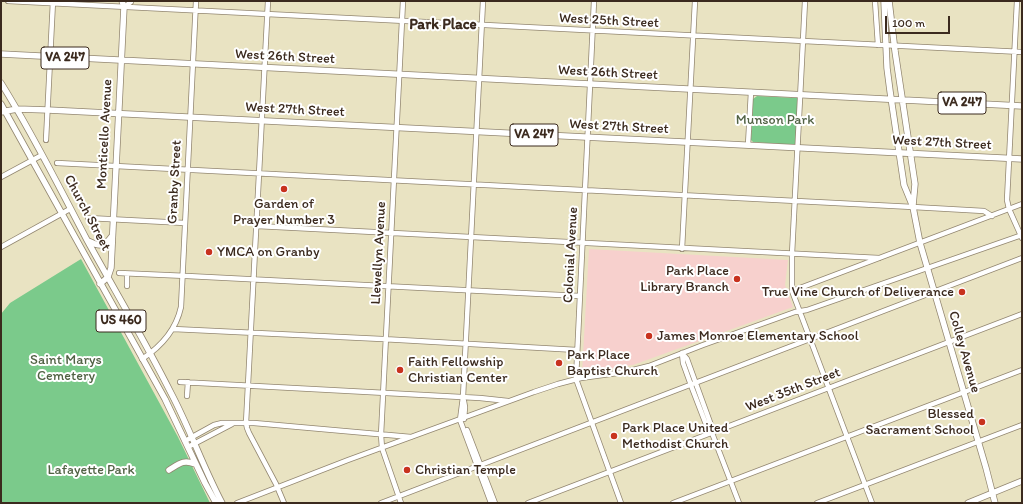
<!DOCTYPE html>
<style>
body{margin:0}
#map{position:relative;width:1023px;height:504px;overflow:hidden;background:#e9e3c2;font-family:Itim,sans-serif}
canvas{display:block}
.frame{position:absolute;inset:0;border:2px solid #3b2a1e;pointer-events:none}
.scale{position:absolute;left:885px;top:16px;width:65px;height:18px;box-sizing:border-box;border:2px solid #3b2a1e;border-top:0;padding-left:5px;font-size:12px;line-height:14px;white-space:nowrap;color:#3b2a1e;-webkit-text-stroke:3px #fff;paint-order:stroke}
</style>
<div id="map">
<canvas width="1023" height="504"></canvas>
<div class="frame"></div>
<div class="scale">100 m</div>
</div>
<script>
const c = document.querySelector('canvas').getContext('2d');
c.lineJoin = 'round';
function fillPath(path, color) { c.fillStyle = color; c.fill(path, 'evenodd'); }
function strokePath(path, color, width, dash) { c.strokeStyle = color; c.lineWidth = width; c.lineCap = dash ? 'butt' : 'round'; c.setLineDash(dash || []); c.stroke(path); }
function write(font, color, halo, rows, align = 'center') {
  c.font = font + ' Itim,sans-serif'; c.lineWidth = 4; c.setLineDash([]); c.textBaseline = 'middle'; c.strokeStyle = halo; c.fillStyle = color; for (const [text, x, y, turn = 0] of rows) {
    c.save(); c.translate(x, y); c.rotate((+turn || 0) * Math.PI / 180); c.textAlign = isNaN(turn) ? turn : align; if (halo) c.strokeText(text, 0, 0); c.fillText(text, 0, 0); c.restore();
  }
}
const built = new Path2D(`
 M589,249L788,260L785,285L793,307L633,365L582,373Z`);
const green = new Path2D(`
 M757,96L797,98L798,100L796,144L794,145L753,142L751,140L753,99Z
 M81,259L178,437L210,503H1V314L10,303Z`);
const minor = new Path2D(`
 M8,1L1022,52
 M268,1L246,423L247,428L249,433L276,484L284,503
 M483,1L463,397L460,420L491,503
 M594,1L576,379L621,503
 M805,1L792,254V291L872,503
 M875,1L878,45
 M1017,1L1007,200L1009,209L1022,238
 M124,7L131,2V1
 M46,140L53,1
 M748,145L751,92
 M57,163L913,207L984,211L992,216
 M1,177L42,155
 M88,218L185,223
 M257,226L879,258
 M1,247L70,209
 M682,249L695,1
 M119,273L187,276L580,296
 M127,286V274
 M792,291L1022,204
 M173,329L382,339L577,350
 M682,353L687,359L711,425L712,433L739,503
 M682,353L683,363L692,388L707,427L712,433
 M142,359C162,346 176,330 181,307L196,1
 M180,382L480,398L508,401
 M187,396L188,382
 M464,419L465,407L464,401
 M467,430L495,503
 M185,441L214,425L222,423H254L411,437
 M188,447L232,424
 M237,503L348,460L534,392L558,384L581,378L625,372L649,366L703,345L795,312L807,310L1022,235
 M381,503L1022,258
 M401,503L382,448L381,435L403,1
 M528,503L1022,314
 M673,503L1022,370
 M817,503L1022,425`);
const major = new Path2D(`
 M884,1L887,68L890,91L904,185L913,207L920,243L986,468L995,503
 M889,1L895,51L915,184L913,205
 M1,54L1022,106
 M1,83C33,134 59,187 87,240C115,291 145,341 171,393C190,429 203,467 222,503
 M1,104L165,399L205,483L216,503
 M1,112L17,109L48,110L1022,159
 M88,241C100,247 104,247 112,236
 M100,284L108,277L111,268L124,7L122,1
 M169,470C179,464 183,459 195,464
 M968,503L1022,481`);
const markers = [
 [284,189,4,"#c8321e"],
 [209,252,4,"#c8321e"],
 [737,279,4,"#c8321e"],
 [962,292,4,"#c8321e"],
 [649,336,4,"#c8321e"],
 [559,363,4,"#c8321e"],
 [400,370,4,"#c8321e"],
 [982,422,4,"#c8321e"],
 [614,436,4,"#c8321e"],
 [407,470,4,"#c8321e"]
];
const shields = [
 [65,58,48],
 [962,103,48],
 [534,135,48],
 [121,321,50]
];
const shieldNames = [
 ["VA 247",65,58],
 ["VA 247",962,103],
 ["VA 247",534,135],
 ["US 460",121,321]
];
const streetNames = [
 ["West 25th Street",609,21,3],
 ["West 26th Street",285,57,3],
 ["West 26th Street",608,73,3],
 ["West 27th Street",295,110,3],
 ["West 27th Street",619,127,3],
 ["Monticello Avenue",105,134,-87],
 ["West 27th Street",942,143,3],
 ["Granby Street",175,182,-87],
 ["Church Street",87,213,62],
 ["Llewellyn Avenue",379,253,-87],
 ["Colonial Avenue",571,255,-87],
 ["Colley Avenue",964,352,74],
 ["West 35th Street",793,390,-21]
];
const parkNames = [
 ["Munson Park",775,120],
 ["Saint Marys",66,360],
 ["Cemetery",66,376],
 ["Lafayette Park",91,470]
];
const poiNames = [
 ["Garden of",284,204,"center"],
 ["Prayer Number 3",284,220,"center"],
 ["YMCA on Granby",217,252],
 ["Park Place",729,271,"right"],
 ["Library Branch",729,287,"right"],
 ["True Vine Church of Deliverance",954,292,"right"],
 ["James Monroe Elementary School",657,336],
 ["Park Place",567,355],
 ["Baptist Church",567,371],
 ["Faith Fellowship",408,362],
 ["Christian Center",408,378],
 ["Blessed",974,414,"right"],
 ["Sacrament School",974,430,"right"],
 ["Park Place United",622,428],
 ["Methodist Church",622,444],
 ["Christian Temple",415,470]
];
const neighbourhoodNames = [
 ["Park Place",443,25]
];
fillPath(built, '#f7d0cd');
fillPath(green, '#7bca8b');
strokePath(minor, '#928670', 6);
strokePath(major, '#928670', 7);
strokePath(minor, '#fff', 4.5);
strokePath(major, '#fff', 5.5);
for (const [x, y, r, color] of markers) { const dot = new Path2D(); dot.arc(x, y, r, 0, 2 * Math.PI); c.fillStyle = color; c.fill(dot); strokePath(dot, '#fff', 1.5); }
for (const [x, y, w] of shields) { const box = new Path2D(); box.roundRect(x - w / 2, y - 11, w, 22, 3); c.fillStyle = '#fff'; c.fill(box); strokePath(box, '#3b2a1e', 1); }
write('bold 13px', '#3b2a1e', null, shieldNames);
write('14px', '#3b2a1e', '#fff', streetNames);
write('14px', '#516244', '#fff', parkNames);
write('14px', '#3b2a1e', '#fff', poiNames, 'left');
write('bold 15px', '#3b2a1e', '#fff', neighbourhoodNames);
</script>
